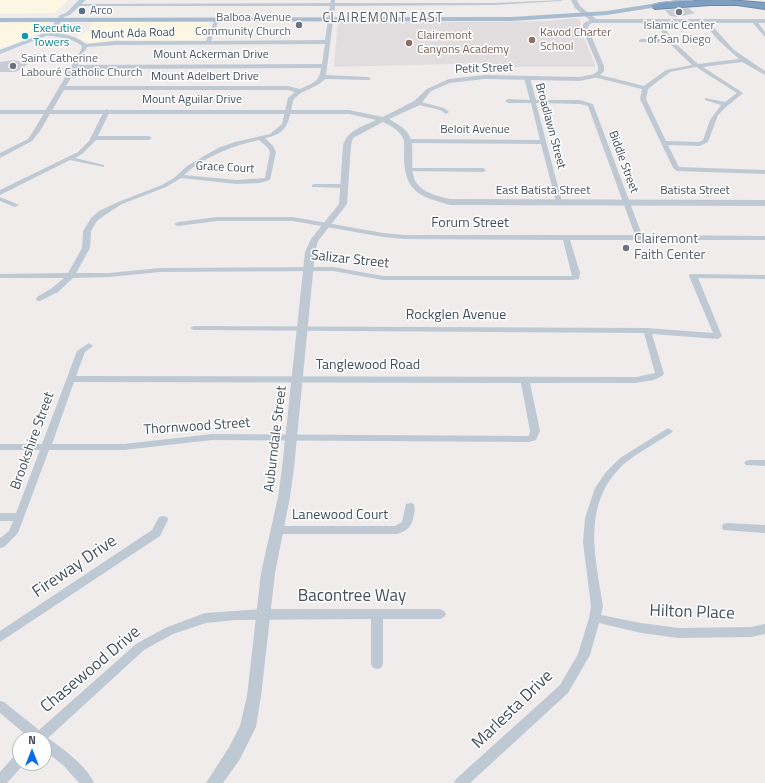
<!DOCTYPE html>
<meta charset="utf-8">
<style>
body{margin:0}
#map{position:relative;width:765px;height:783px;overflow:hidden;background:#f0ecec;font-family:"Titillium Web",sans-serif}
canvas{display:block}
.north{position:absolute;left:12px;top:731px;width:40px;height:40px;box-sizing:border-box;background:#fff;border:1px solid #b4b9be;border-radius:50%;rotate:0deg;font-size:11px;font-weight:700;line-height:16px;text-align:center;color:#43505c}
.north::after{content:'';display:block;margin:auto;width:14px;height:18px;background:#096ced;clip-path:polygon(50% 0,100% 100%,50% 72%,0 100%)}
</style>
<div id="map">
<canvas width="765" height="783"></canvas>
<div class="north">N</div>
</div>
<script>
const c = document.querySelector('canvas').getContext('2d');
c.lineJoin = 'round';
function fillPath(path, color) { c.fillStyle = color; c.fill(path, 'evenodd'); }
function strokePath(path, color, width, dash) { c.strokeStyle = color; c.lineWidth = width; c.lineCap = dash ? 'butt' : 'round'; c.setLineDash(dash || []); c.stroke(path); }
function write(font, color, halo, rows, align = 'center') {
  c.font = font + ' "Titillium Web",sans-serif'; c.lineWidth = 3; c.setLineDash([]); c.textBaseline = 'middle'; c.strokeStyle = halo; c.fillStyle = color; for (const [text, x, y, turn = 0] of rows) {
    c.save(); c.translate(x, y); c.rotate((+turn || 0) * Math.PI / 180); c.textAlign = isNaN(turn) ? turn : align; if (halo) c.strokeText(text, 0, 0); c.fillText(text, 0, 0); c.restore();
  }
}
const commercial = new Path2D(`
 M0,0H68L55,13L0,14Z
 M50,22L49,26L41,33L0,49V23Z
 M93,22H207L209,24L204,38L199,40H114L90,43L76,37L88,31Z`);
const education = new Path2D(`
 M576,18L581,21L580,28L596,67H497L490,63L334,67L338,22H486L549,21Z`);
const building = new Path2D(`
 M688,8L695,13L678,17L670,16L665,10Z
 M14,60L28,64L20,70L15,72H0V62Z`);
const minor = new Path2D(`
 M331,0H335V3H494L563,0L561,1L494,5L335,6L326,75L368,77L370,78V80L325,79C317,88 304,89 296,97C293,99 293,102 292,106C288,125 286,134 265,138L273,146L276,152L270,180L260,183L237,184L181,178L166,187L122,204L105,215L97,221L91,231L90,248L76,273H109L160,268L333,267L383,276H572L563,240L405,239L383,237L293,221H217L178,226L174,224L178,222L217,217H293L383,233L405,235H635L588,106L580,104L536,103L562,202L559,204L556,202L541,144L408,143L405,141L408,139L540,140L531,103H508L505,101L508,99L530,100L524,78L527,76L530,78L536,100H580L593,104L642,235L765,236V240H570L580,273L579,279L572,280H383L333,271L160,272L109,277L73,278L58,292L40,301H37L36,299L37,297L52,288L64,278H0V274L68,273L82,248L83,231L91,218L99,211L118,202L162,185L174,178L187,166L218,148L235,142L270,134L282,124L288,98L295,92L288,90H64L40,131L32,141L0,158V153L28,139L34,130L81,50L82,46C71,37 57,37 43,35V33C57,31 75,35 86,44L115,41H206L216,17L218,16L220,17L211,41L325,40L330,6H74V4L330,3ZM325,44L322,64L78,65L87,47L115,45ZM321,68C319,83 312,83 300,89L288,86H66L76,69ZM259,140L268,148L270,152L265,178L237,180L184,175C205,156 232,146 259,140Z
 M658,19L661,21L672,40L698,64L739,59L717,39L703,21L706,19L734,50L765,71V75L742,62L703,67L743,93L725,108L718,115L708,142L700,146L668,145L679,167L765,170V174L677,171L673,168L640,99L642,89L594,77V75L596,74L644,86L666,70L692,65L669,43L639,42V40L641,39H666L655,21ZM696,67L737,93L725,102L705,98V100L721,105L710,120L703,140L699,142L666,141L646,99L648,89L670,72Z
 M752,20H756L765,32V37L752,22Z
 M417,101L444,108L449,112L446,114L440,110L415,104V102Z
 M107,109L110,111L98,136H149L152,138L149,140H96L82,154L75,158L104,165V167L70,160L0,195V190L78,152L89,141L104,111Z
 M408,168H483L486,170L483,172L406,171L405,170Z
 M314,184H345L348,186L345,188L312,187V185Z
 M0,197L17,204L19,205L15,207L0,201Z
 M690,274L765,275V279L698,278L722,336L718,339L652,334L664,374C658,381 645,381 636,383H530L540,431L536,440L529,442L212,440L124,450H49L18,533L4,547L0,548V538L9,531L13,521H0V513H16L40,450H0V444H42L77,351L89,343L93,346L85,352L76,376L636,377L655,373L644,333L194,330L190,328L194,326L647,328L713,333L689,276ZM74,382L521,383L530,431L529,436L212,434L124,444H52Z
 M668,428L673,431L671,433C656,443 639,452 625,463C581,503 595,554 603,606L601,615L641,623L679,628L751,627L765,624V634L751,637L679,638L641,633L599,623L590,655L568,693L470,783H454L456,779L560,685L578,654L589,618L591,606L583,542L585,518L595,488L606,472L620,458Z
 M749,460H765V466L746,465L744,463L746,461Z
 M410,503L414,504C415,508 415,510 414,514C412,526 409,530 397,534H277L273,533L272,530L273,527L277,526H395L402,522L406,504Z
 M163,516L167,517L168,520L160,536L0,642V631L152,530L159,517Z
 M727,523L765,525V533L723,530L722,527L723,524Z
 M263,609H440L444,611L446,614L444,617L440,619H383V664L381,668L377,669L373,668L371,664V619L235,620L206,623L173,634L144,650L48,738C63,749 86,765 94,783H79L64,766L44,750V739H31L0,713V701L4,702L39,730L136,644L165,628L205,613Z
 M20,753V763H25L7,783H0V772L15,755Z`);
const tertiary = new Path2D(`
 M571,0H577L580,6L596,19H765V23H592L589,25L588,28L604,66V71L598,77L580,81L484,79L450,83L431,91L420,105L389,119C397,124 406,128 410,137C416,150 407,174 419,186C427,194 440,197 450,199L765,200V206L450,205C421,197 405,192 404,159C404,153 405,143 403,138C399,130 391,126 383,122L353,138L351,145L347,204L318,241L315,252L294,468L290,497L275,573L261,696L256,727L240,759L223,783H206L228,749L240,726L247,696L261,573L278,497L282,468L305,252L311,239L339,204L343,145C349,129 362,127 376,120L349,114H0V110H349L383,117L414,101L427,89L449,79L484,75L580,77L594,74L598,71V66L582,28L584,23L590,20L575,8Z`);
const secondary = new Path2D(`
 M79,0H86L70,15L64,17L55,31L51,34L0,54V50L47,32L50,29L60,15L66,13Z`);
const primary = new Path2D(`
 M676,0H694L690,2L607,15L511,21L0,22V18L511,17L607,11Z`);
const motorway = new Path2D(`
 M729,0L765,3V9L737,5H710L655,9L651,6C659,0 716,0 729,0Z`);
const markers = [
 [82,11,4,"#5c6f8a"],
 [679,12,4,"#6b7280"],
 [299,25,4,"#6b7280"],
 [25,36,4,"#0f9aa8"],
 [532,40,4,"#8d6e63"],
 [409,43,4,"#8d6e63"],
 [13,66,4,"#6b7280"],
 [626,248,4,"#6b7280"]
];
const farServicenames = [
 ["Arco",90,11]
];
const farWorshipnames = [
 ["Balboa Avenue",291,18],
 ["Community Church",291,32],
 ["Islamic Center",679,26,"center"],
 ["of San Diego",679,40,"center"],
 ["Saint Catherine",21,59,"left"],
 ["Labouré Catholic Church",21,73,"left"]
];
const farCulturenames = [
 ["Executive",33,29],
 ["Towers",33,43]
];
const farEducationnames = [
 ["Kavod Charter",540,33],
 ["School",540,47],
 ["Clairemont",417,36],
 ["Canyons Academy",417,50]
];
const farStreetnames = [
 ["Mount Ada Road",133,34,-2],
 ["Mount Ackerman Drive",211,55],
 ["Petit Street",484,69,-2],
 ["Mount Adelbert Drive",205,77],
 ["Mount Aguilar Drive",192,100],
 ["Broadlawn Street",550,126,75],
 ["Beloit Avenue",475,130],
 ["Biddle Street",623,162,70],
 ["Grace Court",225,168,3],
 ["East Batista Street",543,191],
 ["Batista Street",695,191]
];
const farQuarternames = [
 ["CLAIREMONT EAST",383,19]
];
const streetNames = [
 ["Forum Street",470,224],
 ["Salizar Street",350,260,6],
 ["Rockglen Avenue",456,316],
 ["Tanglewood Road",368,366],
 ["Thornwood Street",197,427,-4],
 ["Auburndale Street",276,439,-83],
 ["Brookshire Street",33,441,-70],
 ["Lanewood Court",340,516]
];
const worshipNames = [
 ["Clairemont",634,240],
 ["Faith Center",634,256]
];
const nearStreetnames = [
 ["Fireway Drive",75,567,-34],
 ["Bacontree Way",352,597],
 ["Hilton Place",692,613,2],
 ["Chasewood Drive",91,670,-40],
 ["Marlesta Drive",513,710,-44]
];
fillPath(commercial, '#fdf6e3');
fillPath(education, '#e1ddde');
fillPath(building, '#c8cbd3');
strokePath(motorway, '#6a8aac', 2);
fillPath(minor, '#bec9d4');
fillPath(tertiary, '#bec9d4');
fillPath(secondary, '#bdcad8');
fillPath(primary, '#a9bccf');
fillPath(motorway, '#7f9fc1');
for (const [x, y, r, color] of markers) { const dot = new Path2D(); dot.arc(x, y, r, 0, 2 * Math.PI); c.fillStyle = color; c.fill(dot); strokePath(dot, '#fff', 1.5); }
write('12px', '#4e5e75', '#fff', farServicenames, 'left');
write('12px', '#5b616d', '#fff', farWorshipnames, 'right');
write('12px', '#0d838f', '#fff', farCulturenames, 'left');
write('12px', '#785e54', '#fff', farEducationnames, 'left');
write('12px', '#43505c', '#fff', farStreetnames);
c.letterSpacing = '1px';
write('13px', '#595d62', '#fff', farQuarternames);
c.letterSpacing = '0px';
write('14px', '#43505c', '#fff', streetNames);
write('14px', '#5b616d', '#fff', worshipNames, 'left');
write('17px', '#43505c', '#fff', nearStreetnames);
</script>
